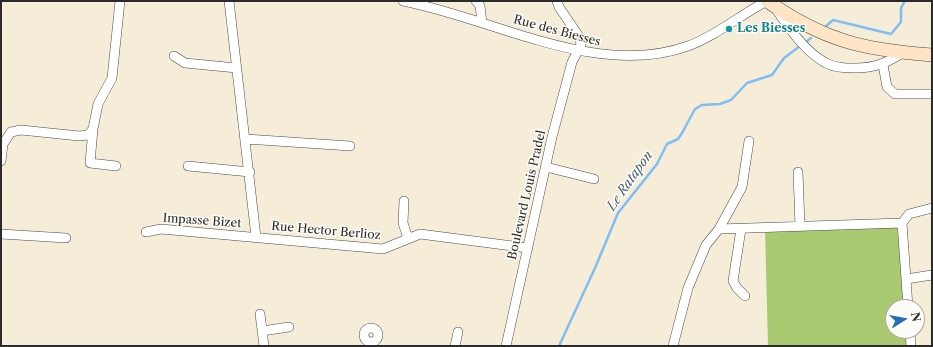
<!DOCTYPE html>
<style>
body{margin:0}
#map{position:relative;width:933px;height:347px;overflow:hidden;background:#f6edd9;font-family:"Libre Caslon Text",serif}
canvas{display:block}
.frame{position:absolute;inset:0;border:2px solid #2b2b2b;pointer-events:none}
.north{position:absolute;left:885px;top:299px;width:40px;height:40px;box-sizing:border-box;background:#fdfcf7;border:1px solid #a9a8a5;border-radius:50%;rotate:79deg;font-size:11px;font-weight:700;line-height:16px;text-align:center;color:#2b2b2b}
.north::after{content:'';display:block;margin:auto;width:14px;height:18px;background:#1f6fb2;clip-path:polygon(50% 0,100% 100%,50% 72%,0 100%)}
</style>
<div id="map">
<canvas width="933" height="347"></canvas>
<div class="frame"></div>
<div class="north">N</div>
</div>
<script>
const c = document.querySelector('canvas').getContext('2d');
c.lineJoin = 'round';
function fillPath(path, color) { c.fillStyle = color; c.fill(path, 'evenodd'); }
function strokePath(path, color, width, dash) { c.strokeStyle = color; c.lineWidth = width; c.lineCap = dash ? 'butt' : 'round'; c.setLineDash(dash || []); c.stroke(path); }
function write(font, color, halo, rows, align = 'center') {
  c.font = font + ' "Libre Caslon Text",serif'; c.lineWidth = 3; c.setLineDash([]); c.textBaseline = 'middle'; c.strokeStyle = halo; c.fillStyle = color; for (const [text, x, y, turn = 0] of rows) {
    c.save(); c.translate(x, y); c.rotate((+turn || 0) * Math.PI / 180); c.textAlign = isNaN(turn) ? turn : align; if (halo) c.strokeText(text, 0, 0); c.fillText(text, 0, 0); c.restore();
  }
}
const green = new Path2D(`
 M897,226L905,307H893V331H907V346H768L765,230Z`);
const stream = new Path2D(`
 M825,27L833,20L891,34L901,22V8L905,1
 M806,42L811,38
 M559,346L595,268L618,213L657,164L667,144L678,139L682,133L695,109L702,105L720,104L731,100L747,83L772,75L784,58L800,46`);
const street = new Path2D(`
 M229,1L256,237
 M403,1C493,18 597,79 688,46C716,36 740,15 767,1
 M476,1L480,6L482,23
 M776,9C789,28 805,52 826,63C835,68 846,68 856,68C874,68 887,63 902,53
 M174,56L185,63L237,68
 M883,65L887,87L895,94H932
 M93,129L90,163L116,166
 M246,139L350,146
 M749,141L742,187L719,229L902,223
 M1,161L3,144L11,132L21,130L79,136L88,135L93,129L98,104L112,78L120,1
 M188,166L250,172
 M546,167L594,179
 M798,172L800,226
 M404,201L403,223L408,238
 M902,223L908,307
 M902,223L909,214L932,208
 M741,229L733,281L737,288L745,296
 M146,232L161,229L383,249L420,234L528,248
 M1,234L66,238
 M906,279L932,275
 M260,314L264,346
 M364 335a7 7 0 1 1 14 0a7 7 0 1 1-14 0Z
 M262,331L289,327
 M910,331L911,346
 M455,346L458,332
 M506,346L552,137L572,62L581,45L580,38L559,7L557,1
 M673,346L688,288L706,245L719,229`);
const secondary = new Path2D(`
 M767,1C824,41 864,50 932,55`);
const markers = [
 [729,29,4,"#0f9aa8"]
];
const cultureNames = [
 ["Les Biesses",737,29]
];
const streetNames = [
 ["Rue des Biesses",557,31,15],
 ["Boulevard Louis Pradel",527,195,-77],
 ["Impasse Bizet",202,221,4],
 ["Rue Hector Berlioz",326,231,5]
];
const waterNames = [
 ["Le Ratapon",630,181,-55]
];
fillPath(green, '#aaca72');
strokePath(stream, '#80bdf3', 2.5);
strokePath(street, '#494845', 10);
strokePath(secondary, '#494845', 14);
strokePath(street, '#fff', 9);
strokePath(secondary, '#ffe4c6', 13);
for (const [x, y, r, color] of markers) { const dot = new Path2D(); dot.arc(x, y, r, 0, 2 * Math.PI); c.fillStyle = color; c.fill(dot); strokePath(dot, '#fdfcf7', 1.5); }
write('bold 12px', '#0d838f', '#fdfcf7', cultureNames, 'left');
write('12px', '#2b2b2b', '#fdfcf7', streetNames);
write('italic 13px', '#495e71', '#fdfcf7', waterNames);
</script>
